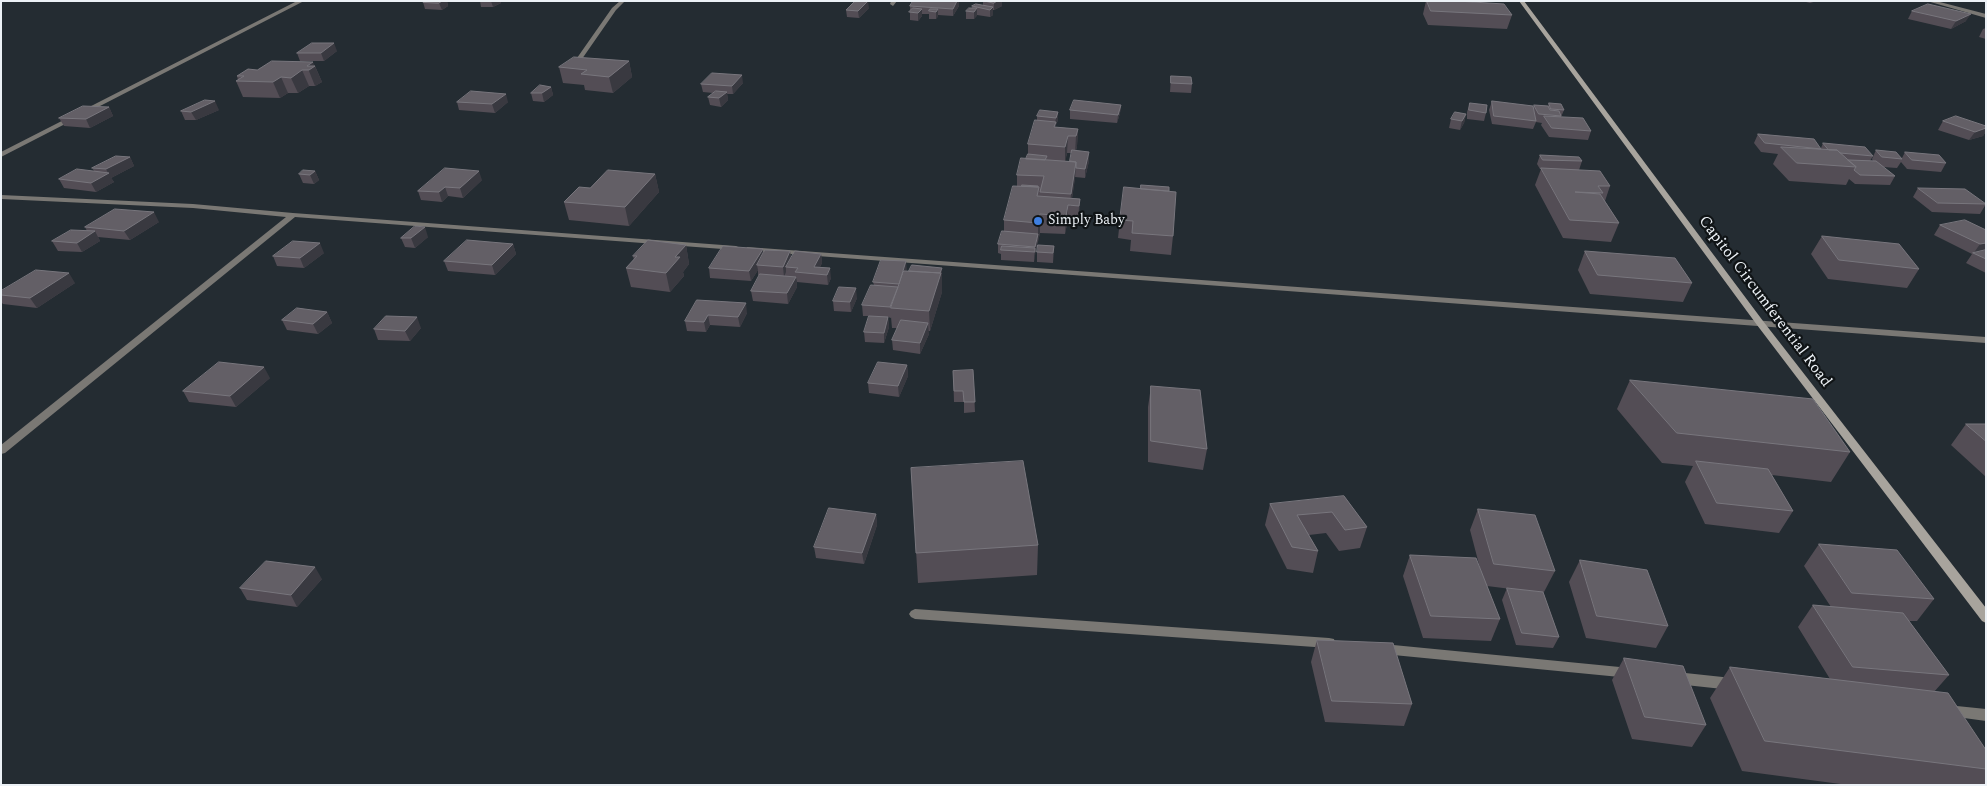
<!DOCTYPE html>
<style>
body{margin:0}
#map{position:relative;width:1987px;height:786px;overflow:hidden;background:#242c32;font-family:Spectral,serif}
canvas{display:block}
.frame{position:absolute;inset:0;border:2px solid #ecf1f6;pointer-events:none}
</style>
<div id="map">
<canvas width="1987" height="786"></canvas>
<div class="frame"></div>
</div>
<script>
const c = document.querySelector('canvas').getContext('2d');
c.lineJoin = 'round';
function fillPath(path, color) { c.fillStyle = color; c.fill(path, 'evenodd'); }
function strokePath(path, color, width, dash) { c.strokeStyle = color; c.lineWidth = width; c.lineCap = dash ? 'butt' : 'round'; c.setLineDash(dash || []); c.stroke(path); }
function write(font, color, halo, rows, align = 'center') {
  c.font = font + ' Spectral,serif'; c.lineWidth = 4.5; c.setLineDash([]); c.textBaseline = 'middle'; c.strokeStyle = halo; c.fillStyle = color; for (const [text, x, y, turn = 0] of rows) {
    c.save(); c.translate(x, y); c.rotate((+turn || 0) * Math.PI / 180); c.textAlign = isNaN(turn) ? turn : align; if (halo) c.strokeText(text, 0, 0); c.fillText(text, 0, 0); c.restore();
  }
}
const minor = new Path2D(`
 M297,1H304L1,157V152Z
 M620,1H625L616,10L575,69H571L570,68L612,8Z
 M891,1H897L893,6L890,4Z
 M1927,1H1936L1986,14V18Z
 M1,195L193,204L293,213L736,246L740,248L736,250L295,217L5,453L1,454V445L286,217L193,208L1,199Z
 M747,247L1986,337V343L750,251L746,249Z
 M915,609L1329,638L1334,639L1335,643L1334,647L1329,648L915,619L911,617L909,614L911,611Z
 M1383,644L1630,668L1635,669L1637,673L1635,677L1630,678L1383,654L1378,653L1376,649L1378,645Z
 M1676,672L1732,678L1737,680L1739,684L1737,688L1732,690L1676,684L1671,682L1669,678L1671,674Z
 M1947,705L1986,709V721L1942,715L1940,711L1942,707Z`);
const secondary = new Path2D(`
 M1519,1H1524L1763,321L1986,608V623L1982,621L1757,325Z`);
const wall = new Path2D(`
 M447,1L448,6L442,10L425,9L423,2Z
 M480,1H500L501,3L493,7H481Z
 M913,1H959V6L953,16L938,15L936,19H929V14H922V16L918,21L910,20V6Z
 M983,1H1002V6L994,10H993V15L990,17L977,15L974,19H966V11L972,8V6H983Z
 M1426,1H1457L1512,15L1507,29L1428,25L1423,14Z
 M1802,1H1817L1810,3Z
 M869,8L859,18L847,17L846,10Z
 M1912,11L1966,21L1951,29L1908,19Z
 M1986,28V39L1979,37L1983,29Z
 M337,51L324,61H300L297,53Z
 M629,61L632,77L613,93L585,90L584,85L563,83L559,67Z
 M315,66L322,82L315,86H309L298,93H288L280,98L243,97L236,81L238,80L237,76L257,70Z
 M1171,76L1192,84L1191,93L1170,92Z
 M743,83L733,94H727L728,100L721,107L710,105L708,97L713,93L703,92L701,84Z
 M551,87L553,95L544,102L533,101L531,93Z
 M1492,101L1533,108L1534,105L1548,106L1549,103L1564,110L1561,117L1591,131L1588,140L1549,137L1541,125L1542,123L1536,122L1533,129L1492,124L1489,110Z
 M457,102H508L495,113L459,110Z
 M1470,103L1486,113L1484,121L1467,119V112Z
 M1121,105L1120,113L1117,123L1070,119V110Z
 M109,107L113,116L90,128L64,126L59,118Z
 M219,110L196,120H185L181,111Z
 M1058,112V120L1055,127L1078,129L1077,146L1076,151L1089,161L1085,178L1075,177L1072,198L1080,199L1078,224H1067L1065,234L1040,233L1035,253L1034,262L1001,260V254L998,253V244L1004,231V220L1017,186V175L1028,155V144L1037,120V116ZM1067,153H1072L1070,161H1065Z
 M1466,114L1464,123L1460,130L1449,128L1451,119Z
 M1943,121L1986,126V131L1983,136L1969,140L1938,130Z
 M1758,134L1821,148L1823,143L1873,156L1870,161H1873L1872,159L1876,150L1902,158L1905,152L1946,163L1941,172L1907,169L1901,162L1897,168L1883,167L1895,176L1890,185L1855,184L1849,179L1846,185L1789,181L1773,164L1778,154L1761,152L1754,143Z
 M1540,155L1582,161L1579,170L1610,186L1605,201L1619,223L1611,242L1563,238L1535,185L1541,169H1540L1537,164Z
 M130,157L134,166L111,178L114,182L96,192L64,188L59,179L94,171L92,168Z
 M315,171L319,180L314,184L303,183L299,174Z
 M655,174L659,192L629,226L569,220L564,202Z
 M482,180L463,198L448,196L442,202L421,200L418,191Z
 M1124,187L1173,236L1171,255L1130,251L1131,240L1118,238L1120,220Z
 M1918,188L1986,204L1980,214L1932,212L1913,197Z
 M159,222L130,240L98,237L100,241L82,252L58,251L52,241L87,231L85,227Z
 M1940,225L1986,230V273L1966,263L1972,254L1934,235Z
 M1822,236L1919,269L1907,288L1828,279L1811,254Z
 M428,237L415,248L405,247L401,238Z
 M513,244L516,254L495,275L448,271L444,261Z
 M686,245L689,264L683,272L684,276L670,292L631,287L626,268L634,260L633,256Z
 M1054,246L1053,263L1037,262V252Z
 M763,249V253L790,251L791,258L821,254L822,263L820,267L831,278L828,285L797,282L796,278L797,287L788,304L753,301L751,291L760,275H758V270L751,281L710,278L709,268Z
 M1585,251L1692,283L1683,302L1590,294L1578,270Z
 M324,253L304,268L277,266L273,256Z
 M907,271L942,278L941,281L942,292L930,331H928L929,334L920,354L893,350L892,340L897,328H892L891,317V318L888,317L889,327L884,343L865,342L864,332L869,316H863L862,305L874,285L873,282Z
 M75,283L37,308L3,304L1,302V291Z
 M857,298L851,312L834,311L833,301Z
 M697,300L747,313L740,327L710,325L706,332L687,331L685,321Z
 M327,312L332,323L318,334L287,330L282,320Z
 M421,328L410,341L378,340L374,329Z
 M907,365L908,376L899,397L869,393L868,383Z
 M973,370L975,412L964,413V402H954L953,371Z
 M270,378L236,407L189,402L183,391Z
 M1630,380L1850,452L1831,482L1772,475L1793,511L1779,533L1705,524L1685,482L1693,466L1662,463L1617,409Z
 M1151,386L1207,449L1203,470L1148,462V407Z
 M1966,424H1986V477L1951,445Z
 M911,468L1038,545L1037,575L918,583Z
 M1344,496L1367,527L1360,548L1339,551L1326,533L1309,535L1318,551L1313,573L1287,569L1265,525L1270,504Z
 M1478,509L1555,571L1544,592H1543L1559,637L1553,648L1516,645L1502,600L1507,588L1519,590L1487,586L1500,619L1491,641L1423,638L1403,576L1410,555L1481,572L1470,530Z
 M876,514L877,525L864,564L816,558L814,547Z
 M1819,544L1934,599L1917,621H1909L1949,675L1934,692L1986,750V784L1985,785H1848L1742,771L1710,698L1730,667L1830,679L1798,627L1813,605L1831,607L1804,566Z
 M1580,560L1668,626L1656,648L1586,638L1569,582Z
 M322,579L297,607L247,600L240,588Z
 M1317,640L1412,704L1404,726L1325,722L1311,662Z
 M1624,658L1706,725L1692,747L1632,739L1612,680Z`);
const shadedWall = new Path2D(`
 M442,1H447L448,6L442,10L439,3Z
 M491,1H500L501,3L493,7Z
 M868,1L869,8L859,18L858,11Z
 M957,1H959V6L953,16V9Z
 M997,1H1002V6L994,10V3Z
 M993,7V15L990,17V10Z
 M977,8V16L974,19V12Z
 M922,9V16L918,21V13Z
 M938,9V17L936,19V12Z
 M1971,14L1966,21L1951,29L1956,21Z
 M334,43L337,51L324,61L321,53Z
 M629,61L632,77L613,93L609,77Z
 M313,62L322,82L315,86L307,66Z
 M302,70L309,86L298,93L291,78Z
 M742,75L743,83L733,94L732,86Z
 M281,77L288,93L280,98L273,82Z
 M551,87L553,95L544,102L542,93Z
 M727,92L728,100L721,107L719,98Z
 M506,94L508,102L495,113L492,104Z
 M215,101L219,110L196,120L191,112Z
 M1121,105L1120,113L1117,123L1118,115Z
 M109,107L113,116L90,128L86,119Z
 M1058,112V120L1055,126V138L1054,127L1056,118Z
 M1466,114L1464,123L1460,130L1462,121Z
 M1986,128V131L1983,136L1969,140L1975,132Z
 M1078,129L1077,146L1075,153L1076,136Z
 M1068,136L1067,153L1065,164V147Z
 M1089,152V161L1085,178V169Z
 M130,157L134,166L111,178L114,182L96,192L91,183L108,173L106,169Z
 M1076,162L1075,179L1071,206H1070L1071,194Z
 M315,171L319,180L314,184L310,175Z
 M479,171L482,180L463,198L460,188Z
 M655,174L659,192L629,226L625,207Z
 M445,187L448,196L442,202L439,192Z
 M1080,199L1079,217L1078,224L1079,206Z
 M1068,205L1067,224L1065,234L1066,216Z
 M154,212L159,222L130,240L124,231Z
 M1040,214V233L1038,242V223Z
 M425,227L428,237L415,248L411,238Z
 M95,231L100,241L82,252L77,243Z
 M1038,234L1037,244L1034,262L1035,247Z
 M320,243L324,253L304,268L300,258Z
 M1986,243V252L1973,254L1980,244Z
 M513,244L516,254L495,275L492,265Z
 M686,245L689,264L683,272L684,276L670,292L666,273L675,257Z
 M763,249L764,259L757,265L758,270L751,281L749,271Z
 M790,251L791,261L786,267V272L784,277L783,267Z
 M821,254L822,263L816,274L814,267Z
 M906,261L907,271L899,294V284Z
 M830,268L831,278L828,285L827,275Z
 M942,268V292L930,331L929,311Z
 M69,273L75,283L37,308L30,298Z
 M796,277L797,287L788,304L787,293Z
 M856,288L857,298L851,312L850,302Z
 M746,303L747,313L740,327L738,317Z
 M327,312L332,323L318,334L313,324Z
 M708,315L710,325L706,332L704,322Z
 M417,317L421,328L410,341L405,331Z
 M888,317L889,327L884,343V333Z
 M928,323L929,334L920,354V343Z
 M907,365L908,376L899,397L898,386Z
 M264,367L270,378L236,407L230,396Z
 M876,514L877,525L864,564L862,553Z
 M315,567L322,579L297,607L291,595Z`);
const building = new Path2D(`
 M868,1L858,11L846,10L854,2Z
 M913,1H957L953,9L910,6Z
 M985,1H997L994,3Z
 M1427,1H1457L1504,4L1512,15L1431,11Z
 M423,2V1H442L439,3Z
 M976,4L993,7L990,10L972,6Z
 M1928,4L1971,14L1956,21L1912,11Z
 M913,8L922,9L918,13L909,12Z
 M969,8H977L974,12L966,11Z
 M930,9H938L936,12L929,11Z
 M312,43H334L321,53H297Z
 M574,57L629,61L609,77L581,74L587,70L559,67Z
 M272,61L313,62L307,66H315L309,70H302L291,78L281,77L273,82L236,81L244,76H237L248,69L257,70Z
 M712,73L742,75L732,86L701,84Z
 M1171,76L1191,77L1192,84L1171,83Z
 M540,85L551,87L542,93H531Z
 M471,91L506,94L492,104L457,102Z
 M716,91L727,92L719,98L708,97Z
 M205,100L215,101L191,112L181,111Z
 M1074,100L1121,105L1118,115L1070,110Z
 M1492,101L1533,106L1536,121L1494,116Z
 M1470,103L1487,105L1486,113L1469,110Z
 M1549,103L1561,104L1564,110L1551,109Z
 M1534,105L1548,106L1550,110L1559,111L1561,116L1539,114Z
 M83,106L109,107L86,119L59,118Z
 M1040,110L1058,112L1056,118L1037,116Z
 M1455,112L1466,114L1462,121L1451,119Z
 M1544,116L1583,118L1591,131L1552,128Z
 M1956,116L1986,126V128L1975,132L1943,121Z
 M1035,120L1056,122L1054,127L1078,129L1076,136H1068L1065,147L1028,144Z
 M1758,134L1814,139L1821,149L1765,143Z
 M1823,143L1865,147L1873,156L1840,153L1837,150H1829Z
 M1781,147L1837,150L1856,167L1797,163Z
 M1072,150L1089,152L1085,169L1076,168V162L1070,161Z
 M1876,150L1896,152L1902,159L1882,157Z
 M1905,152L1939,155L1946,163L1912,160Z
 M1028,154L1047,156L1045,160L1026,159Z
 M1540,155L1579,157L1582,161L1543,160Z
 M116,156L130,157L106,169L92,168Z
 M1021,158L1076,162L1071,194L1040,192L1044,176L1017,175Z
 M1848,160L1876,161L1895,176L1860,175L1854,170L1856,167Z
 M445,168L479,171L460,188L445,187L439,192L418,191Z
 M1541,168L1600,171L1610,186H1598L1603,193L1575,192L1600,194L1619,223L1570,220Z
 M77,169L109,173L91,183L59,179Z
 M303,170L315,171L310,175L299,174Z
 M608,170L655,174L625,207L564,202L579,187L590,188Z
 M1022,185L1038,186V187L1022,186Z
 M1141,185L1169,187V191L1141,189Z
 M1013,186L1039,187L1037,196L1080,199L1079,206L1068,205L1066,216L1040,214L1038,223L1004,220Z
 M1124,187L1176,192L1173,236L1132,233L1133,221L1120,220Z
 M1918,188L1965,189L1986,204L1938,203Z
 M115,209L154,212L124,231L85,227Z
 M1965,220L1986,230V243L1980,244L1940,225Z
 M415,226L425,227L411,238H401Z
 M71,230L95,231L77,243L52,241Z
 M1002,231L1038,234L1035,247L998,244Z
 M1822,236L1899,244L1919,269L1839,260Z
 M467,240L513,244L492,265L444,261Z
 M648,240L686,245L675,257H680L666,273L626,268L637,256H633Z
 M293,241L320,243L300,258L273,256Z
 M1038,245L1054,246L1053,253L1037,252Z
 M723,246L763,249L749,271L709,268Z
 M1002,246L1035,248V252L1001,250Z
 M765,250L790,251L783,267L757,265Z
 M1986,250V259L1973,253Z
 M795,251L821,254L814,267L830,268L827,275L795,272L798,268L786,267Z
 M1585,251L1675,258L1692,283L1598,275Z
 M881,260L906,261L899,284L873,282Z
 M912,265L942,268L940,273L909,271Z
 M36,270L69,273L30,298L1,295V291Z
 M904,271L941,273L929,311L891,308Z
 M760,274L796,277L787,293L751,291Z
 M871,285L898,287L890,307L862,305Z
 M839,287L856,288L850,302L833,301Z
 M697,300L746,303L738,317L708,315L704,322L685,321Z
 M297,308L327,312L313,324L282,320Z
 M386,316L417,317L405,331L374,329Z
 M869,316L888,317L884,333L864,332Z
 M901,320L928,323L920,343L892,340Z
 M219,362L264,367L230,396L183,391Z
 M878,362L907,365L898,386L868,383Z
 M973,370L975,402H964L963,391H954L953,371Z
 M1630,380L1813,399L1850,452L1677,433Z
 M1151,386L1200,390L1207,449L1151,441Z
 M1966,424H1986V441Z
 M1023,461L1038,545L916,553L911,468Z
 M1696,461L1768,469L1793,511L1717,503Z
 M1344,496L1367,527L1345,530L1332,512L1297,515L1318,551L1292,547L1270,504Z
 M829,508L876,514L862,553L814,547Z
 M1478,509L1535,515L1555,571L1494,564Z
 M1819,544L1897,550L1934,599L1852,593Z
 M1410,555L1476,558L1500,619L1431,616Z
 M1580,560L1647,570L1668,626L1597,616Z
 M266,561L315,567L291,595L240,588Z
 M1507,588L1543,592L1559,637L1522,633Z
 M1813,605L1903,613L1949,675L1853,667Z
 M1317,640L1393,643L1412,704L1332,701Z
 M1624,658L1683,666L1706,725L1645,717Z
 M1730,667L1948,693L1986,750V769L1765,741Z`);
const markers = [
 [1038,221,5,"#3f7fe0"]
];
const farPoinames = [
 ["Simply Baby",1048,221]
];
const streetNames = [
 ["Capitol Circumferential Road",1764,302,53]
];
fillPath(minor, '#7a7874');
fillPath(secondary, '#a8a49d');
fillPath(wall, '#534d55');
fillPath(shadedWall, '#393940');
fillPath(building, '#635f66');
strokePath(building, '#78767d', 1);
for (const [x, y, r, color] of markers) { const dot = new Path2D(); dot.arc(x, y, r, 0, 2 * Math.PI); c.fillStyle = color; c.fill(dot); strokePath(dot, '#101416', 2); }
write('14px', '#ecf1f6', '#101416', farPoinames, 'left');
write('16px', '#ecf1f6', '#101416', streetNames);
</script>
